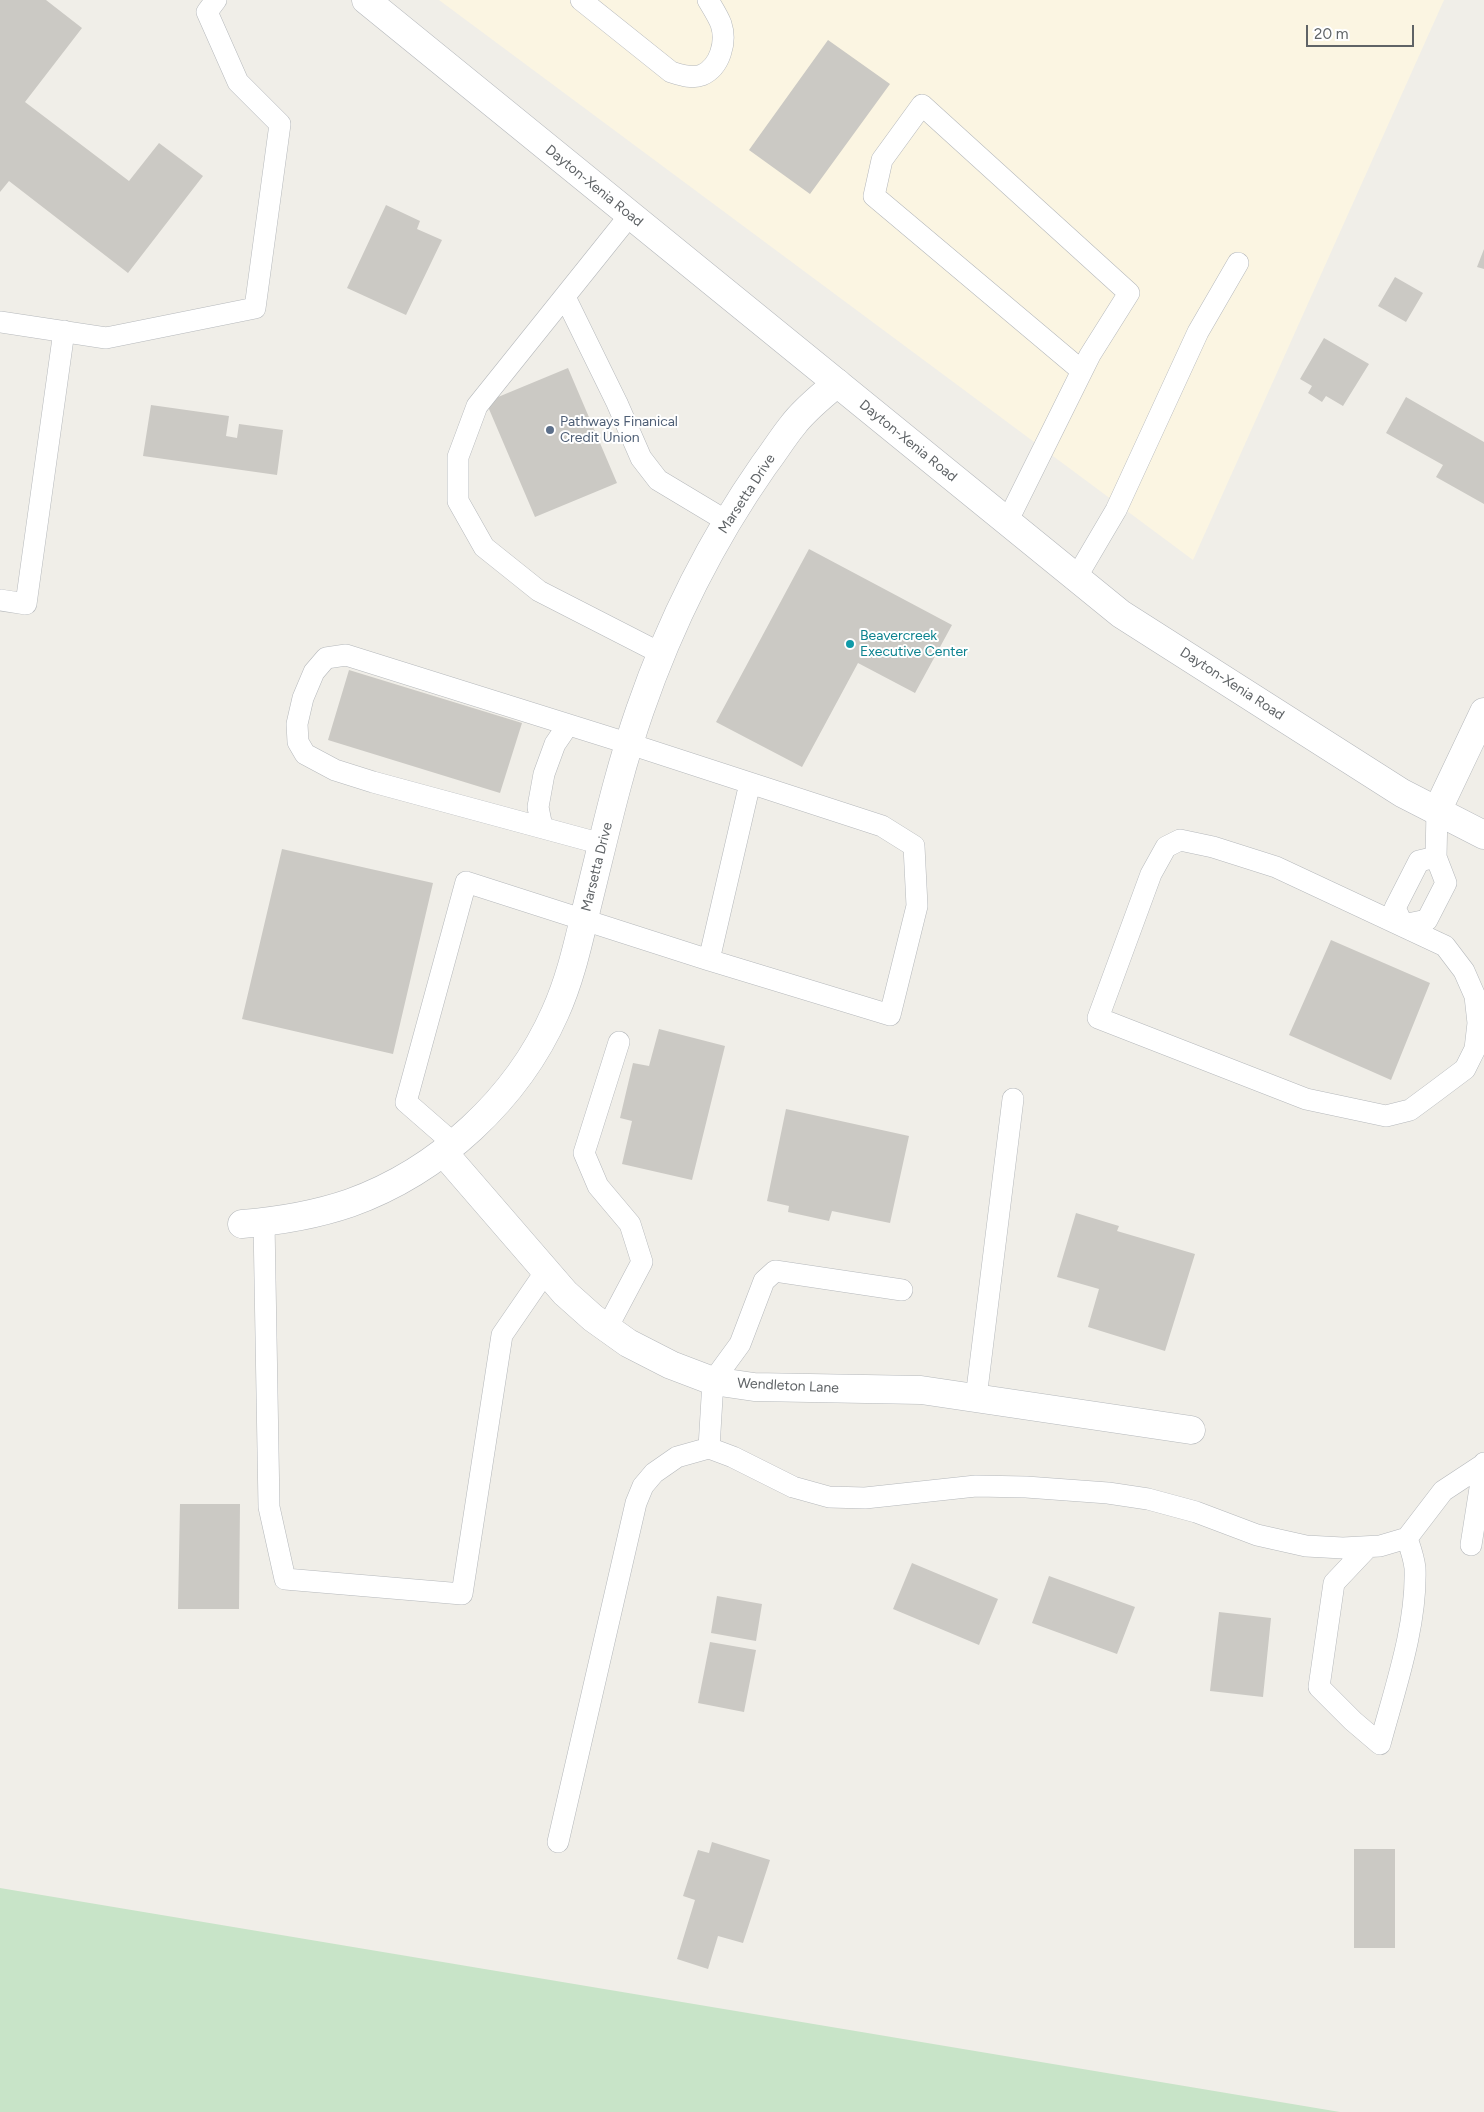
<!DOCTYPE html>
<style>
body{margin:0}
#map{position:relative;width:1484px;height:2112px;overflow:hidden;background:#f0eee8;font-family:Figtree,sans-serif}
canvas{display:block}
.scale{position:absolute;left:1306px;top:25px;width:108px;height:22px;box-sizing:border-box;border:2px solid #5f6366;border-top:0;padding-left:6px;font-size:15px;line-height:18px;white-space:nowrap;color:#5f6366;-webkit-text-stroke:4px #fff;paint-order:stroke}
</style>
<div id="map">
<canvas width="1484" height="2112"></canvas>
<div class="scale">20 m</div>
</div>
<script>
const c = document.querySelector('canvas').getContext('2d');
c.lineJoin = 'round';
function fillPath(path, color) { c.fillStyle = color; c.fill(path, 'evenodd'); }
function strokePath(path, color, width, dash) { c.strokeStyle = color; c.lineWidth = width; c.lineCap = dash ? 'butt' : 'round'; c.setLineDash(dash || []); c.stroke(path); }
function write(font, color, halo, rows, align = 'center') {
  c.font = font + ' Figtree,sans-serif'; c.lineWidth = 4; c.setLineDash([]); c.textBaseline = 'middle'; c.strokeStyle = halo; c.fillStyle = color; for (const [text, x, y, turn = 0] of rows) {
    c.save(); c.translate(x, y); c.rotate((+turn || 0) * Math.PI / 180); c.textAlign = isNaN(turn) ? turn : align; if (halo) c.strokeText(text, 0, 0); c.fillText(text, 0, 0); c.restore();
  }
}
const commercial = new Path2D(`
 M439,0H1444L1193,560Z`);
const green = new Path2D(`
 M0,1888L1340,2112H0Z`);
const building = new Path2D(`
 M0,0H46L82,28L25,102L129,181L159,143L203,176L128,273L9,181L0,192Z
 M828,40L890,84L810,194L749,150Z
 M386,205L420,221L417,229L442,240L406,315L347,288Z
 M1484,249V269L1477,267Z
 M1395,277L1423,293L1406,322L1378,306Z
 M1324,338L1369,364L1343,406L1326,396L1322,402L1308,393L1312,386L1300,379Z
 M568,368L617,483L535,517L486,402Z
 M1406,397L1484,442V504L1436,477L1443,465L1386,433Z
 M151,405L229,416L226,436L237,438L239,424L283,430L277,475L143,456Z
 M809,549L952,625L915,693L858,663L802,767L716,722Z
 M349,670L522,723L500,793L328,740Z
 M282,849L433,883L393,1054L242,1019Z
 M1331,940L1430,983L1391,1080L1289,1035Z
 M659,1029L725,1046L692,1180L622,1164L632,1121L620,1118L633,1063L649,1066Z
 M786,1109L909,1136L890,1223L832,1211L829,1221L788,1212L789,1206L767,1201Z
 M1076,1213L1119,1226L1117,1231L1195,1254L1165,1351L1088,1327L1099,1289L1057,1277Z
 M180,1504H240L239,1609H178Z
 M912,1563L998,1599L979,1645L893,1609Z
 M1049,1576L1135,1607L1117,1654L1032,1623Z
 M717,1596L762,1604L756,1641L711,1633Z
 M1219,1612L1271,1618L1263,1697L1210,1691Z
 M710,1642L756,1650L744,1712L698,1703Z
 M712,1842L770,1860L743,1943L718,1936L708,1969L677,1959L695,1900L683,1896L698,1850L709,1853Z
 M1354,1849H1395V1948H1354Z`);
const lane = new Path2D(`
 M581,0L671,72C681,75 692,79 702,75C720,67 727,42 721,24C718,16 712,7 708,0
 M630,215L477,406L458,457V501L484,547L539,591L662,654
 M565,297L617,403L641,458L658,480L728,522
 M0,322L106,338L255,308L280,124L238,82L207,12L216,0
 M1007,522L1082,371L1090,355L1129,293L922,105L882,160L874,196L1082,371
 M1076,578L1116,510L1198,332L1238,263
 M0,600L26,604L64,331
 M542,827L538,807L544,774L555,744L568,725
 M1180,840L1213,847L1276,867L1445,946L1464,971L1475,996L1478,1023L1475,1049L1465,1069L1433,1093L1410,1110L1386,1116L1306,1099L1098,1018L1151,874L1166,847Z
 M602,844L373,782L335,770L305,754L298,742L297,724L303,698L314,672L326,658L346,655L630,744L882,826L914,846L917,906L890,1015L709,960L750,783
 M1403,925L1427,920L1446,883L1436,857L1437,811
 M1403,925L1395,908L1419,861L1436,857
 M453,1143L406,1102L466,882L709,960
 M264,1222L269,1507L285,1579L462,1594L502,1335L546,1271
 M607,1328L642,1262L630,1224L598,1186L584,1153L619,1042
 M976,1398L1013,1099
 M709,1448L713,1381L740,1344L764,1281L775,1271L902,1290
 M1471,1545L1484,1463
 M1368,1547L1334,1583L1319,1687L1353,1721L1380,1744C1395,1688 1417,1626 1415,1568C1414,1558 1410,1547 1407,1538
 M558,1842L636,1503L643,1486L654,1473L677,1457L709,1448L733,1457L793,1487L829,1497L865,1498L976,1486L1026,1487L1108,1493L1148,1499L1196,1512L1257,1535L1306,1546L1343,1548L1380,1546L1407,1538L1443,1491L1484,1464`);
const street = new Path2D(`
 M1437,811L1484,712
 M443,1152L565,1293L593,1318L628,1343L671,1365L713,1381L754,1387L921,1390L1191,1430
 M242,1224C279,1221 315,1215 350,1203C439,1171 517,1099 555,1013C571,978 579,939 588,902C604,838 618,773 640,710C670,623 711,541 764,465C774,452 783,437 793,425C805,409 822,396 837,383`);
const secondary = new Path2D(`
 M366,0L1121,614L1402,793L1484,835`);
const markers = [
 [550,430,5,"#5c6f8a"],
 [850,644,5,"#0f9aa8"]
];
const streetNames = [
 ["Dayton-Xenia Road",594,186,39],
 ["Dayton-Xenia Road",908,441,39],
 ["Marsetta Drive",747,494,-57],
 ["Dayton-Xenia Road",1232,684,33],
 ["Marsetta Drive",597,867,-76],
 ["Wendleton Lane",788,1386,3]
];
const serviceNames = [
 ["Pathways Finanical",560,422],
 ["Credit Union",560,438]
];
const cultureNames = [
 ["Beavercreek",860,636],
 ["Executive Center",860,652]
];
fillPath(commercial, '#fbf5e2');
fillPath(green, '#c8e4c8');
fillPath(building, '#cbc9c4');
strokePath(lane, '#b5b8bb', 22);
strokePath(street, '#b5b8bb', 29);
strokePath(secondary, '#b4b7bb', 29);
strokePath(lane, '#fff', 21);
strokePath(street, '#fff', 28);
strokePath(secondary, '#fff', 28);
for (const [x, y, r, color] of markers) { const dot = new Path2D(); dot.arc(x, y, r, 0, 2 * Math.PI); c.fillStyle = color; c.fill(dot); strokePath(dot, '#fff', 2); }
write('14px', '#5f6366', '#fff', streetNames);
write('14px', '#4e5e75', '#fff', serviceNames, 'left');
write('14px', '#0d838f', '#fff', cultureNames, 'left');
</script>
